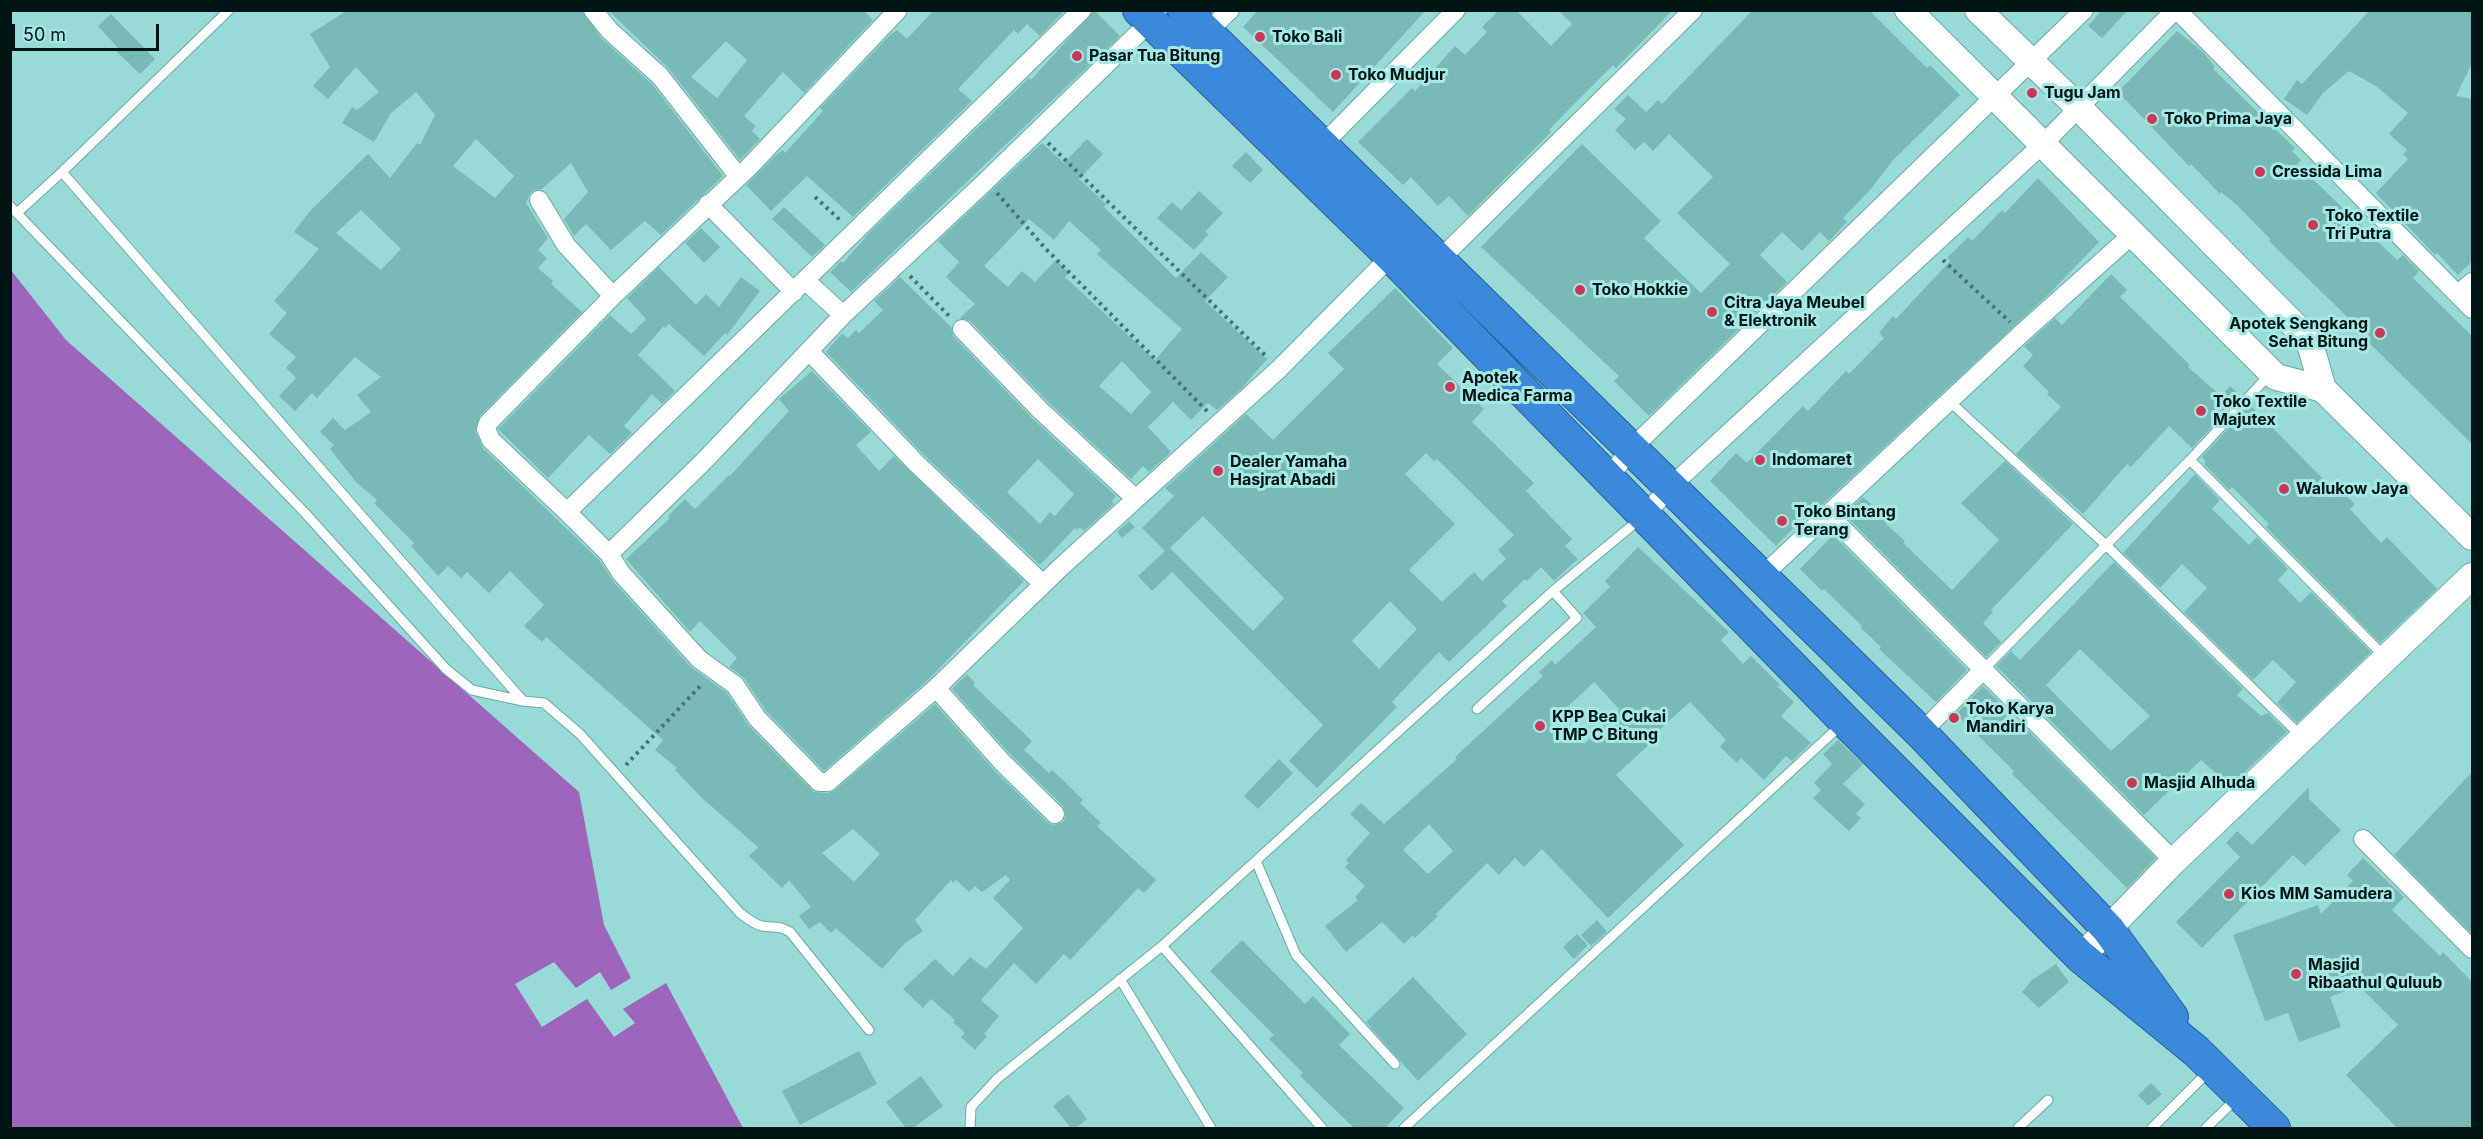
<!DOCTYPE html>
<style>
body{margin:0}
#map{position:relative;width:2483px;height:1139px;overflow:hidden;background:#98dad8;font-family:Inter,sans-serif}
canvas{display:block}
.frame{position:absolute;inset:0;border:12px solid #001514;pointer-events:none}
.scale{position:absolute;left:12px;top:24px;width:147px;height:27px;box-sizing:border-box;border:3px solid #001514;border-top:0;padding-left:8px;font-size:18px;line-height:21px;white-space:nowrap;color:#001514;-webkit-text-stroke:4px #a5e8e5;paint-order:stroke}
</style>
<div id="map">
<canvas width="2483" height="1139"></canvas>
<div class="frame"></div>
<div class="scale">50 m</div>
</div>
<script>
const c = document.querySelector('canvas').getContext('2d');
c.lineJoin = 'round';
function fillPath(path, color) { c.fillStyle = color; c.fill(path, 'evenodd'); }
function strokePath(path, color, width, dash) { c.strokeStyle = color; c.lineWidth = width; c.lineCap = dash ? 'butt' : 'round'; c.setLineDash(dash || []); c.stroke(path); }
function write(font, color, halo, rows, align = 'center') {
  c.font = font + ' Inter,sans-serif'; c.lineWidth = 6; c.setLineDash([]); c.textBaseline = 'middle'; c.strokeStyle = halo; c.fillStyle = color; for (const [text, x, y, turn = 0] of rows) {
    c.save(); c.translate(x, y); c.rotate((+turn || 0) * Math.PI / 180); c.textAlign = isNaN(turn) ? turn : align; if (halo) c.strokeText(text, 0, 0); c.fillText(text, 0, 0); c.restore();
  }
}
const water = new Path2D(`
 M10,269L66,340L579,792L604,925L631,978L611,990L600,972L576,988L554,962L515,984L542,1027L587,999L614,1037L635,1023L623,1009L666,983L743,1128H11Z`);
const building = new Path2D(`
 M348,10H582L602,39L652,84L723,176L661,235L645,221L611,250L586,224L574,236L564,219L588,192L571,163L542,189L534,190L530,194L526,203L548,238L538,250L547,258L538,268L553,281L551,284L582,312L480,416L476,433L483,448L600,561L613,581L691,667L727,693L749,726L814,792L828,793L835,790L935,704L994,770L1047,822L1053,825L1063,822L1066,816L1063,806L1010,754L952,689L967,674L975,683L973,685L1032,741L1024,750L1049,773L1052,770L1064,781L1083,800L1080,803L1101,823L1097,826L1156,880L1144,893L1138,888L1070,960L1064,954L1036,984L1014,963L981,1000L999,1016L984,1034L987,1036L975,1050L961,1037L965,1033L953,1022L955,1020L931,999L923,1008L903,989L935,959L953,976L970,957L986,969L1023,928L993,898L1010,880L1006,875L982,892L975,886L969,892L956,880L953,883L951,880L915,920L923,931L904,944L882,969L836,928L831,933L820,922L809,929L799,916L811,907L789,880L782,888L749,856L758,847L702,798L675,770L677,768L655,750L663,740L546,637L542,642L524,626L544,605L510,571L489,593L467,572L461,578L448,566L438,576L411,546L414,543L374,503L377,500L356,482L330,449L334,445L320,432L333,418L345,430L371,412L357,395L381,377L355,357L317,398L312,393L295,411L279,396L296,378L286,368L296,357L269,334L287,313L274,301L319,249L294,232L309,212L368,154L390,178L417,143L420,145L435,115L416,92L391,113L374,142L342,123L352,107L357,110L379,92L356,67L328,99L313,86L330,67L310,34ZM476,139L514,176L495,198L453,166ZM361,210L401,249L381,270L336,233ZM853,829L880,854L854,882L822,853Z
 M608,10H863L873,20L804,93L783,72L744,116L756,126L752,131L760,139L740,160L669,69ZM726,41L747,60L717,98L691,77Z
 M934,10H1065L1040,36L1027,24L1018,34L1014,30L958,89L972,101L853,217L807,176L771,211L746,185L776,155L783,150L785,153L823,111L820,108L890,35L897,30L907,39Z
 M1094,10L1120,36L851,292L830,272L841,261L843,263L870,232L1029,78L1031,80Z
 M1258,10H1426L1333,112L1243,27Z
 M1499,10H1516L1551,46L1572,24L1558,10H1673L1616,68L1613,65L1571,107L1549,130L1551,132L1468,216L1449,196L1438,206L1411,177L1403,185L1358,142L1412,88L1415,91L1455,46L1465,55L1487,32L1482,27Z
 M1753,10H1869L1927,68L1930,65L1960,95L1893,160L1870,190L1843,218L1847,222L1829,241L1820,232L1802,251L1782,232L1760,255L1787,282L1649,416L1614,381L1619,376L1481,247L1582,144L1661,221L1644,238L1701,293L1730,264L1677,213L1713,177L1669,134L1653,151L1644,142L1635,150L1615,130L1626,119L1614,109L1628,95L1646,112L1658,100L1662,104Z
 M2102,10H2128L2102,38L2088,26Z
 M2370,10H2472V63L2456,96L2472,99V261L2458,275L2437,253L2435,255L2376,193L2408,159L2403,154L2407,150L2389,134L2408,113L2376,86L2349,71L2323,93L2307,115L2284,99L2297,80L2302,84Z
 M111,14L155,59L140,74L115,50L118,48L98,26Z
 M2177,31L2203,52L2215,67L2213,69L2295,148L2292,151L2301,160L2297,164L2397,260L2403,255L2419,271L2413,278L2472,336V444L2361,335L2363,332L2269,241L2271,240L2238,206L2221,192L2220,194L2191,164L2189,166L2118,92Z
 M1087,139L1103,154L1079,179L1106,204L1104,207L1176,278L1201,252L1228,277L1205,301L1267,359L1242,388L1217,410L1208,403L1191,420L1173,402L1148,427L1171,452L1149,472L1143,466L1131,479L1048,402L970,321L960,318L975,304L946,277L959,262L938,241L1042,143L1064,163ZM1029,219L1054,240L1069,221L1101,250L1097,254L1182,329L1155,360L1065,277L1069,273L1056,260L1035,282L1022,271L1008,287L984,266ZM1122,361L1151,392L1131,414L1099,386Z
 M1246,152L1263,170L1250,183L1232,166Z
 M2038,178L2099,242L2051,292L1812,514L1809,512L1776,546L1710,481L1736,453L1747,463L1803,406L1808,411L1846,371L1849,374L1884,338L1879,333L1893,316L1896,319L1950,261L1947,258L1968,237L1972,241L2002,210L2005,213Z
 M1199,191L1223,213L1205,232L1209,234L1194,250L1157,218L1172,202L1181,210Z
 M784,207L825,245L812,257L772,219Z
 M701,228L720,247L704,263L685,243Z
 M659,267L696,305L706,294L719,307L741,277L760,291L727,335L725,333L704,356L669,324L665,328L664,326L638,355L675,391L662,404L652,394L624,426L632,433L610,454L589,435L548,478L498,429L610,315L631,334L646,319L627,298Z
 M2111,274L2127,290L2120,297L2190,365L2188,367L2221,396L2230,386L2241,396L2192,448L2169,426L2131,467L2127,464L2083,514L2016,454L2061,407L2047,394L2049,392L2023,366L2033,355L2024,346L2055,318L2062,325Z
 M900,277L951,327L954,337L1032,418L1116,496L1112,501L1114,504L1084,531L1080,527L1077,530L1075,528L1040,565L924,455L826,352L842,333L848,338L856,330L859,333L883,310L874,301ZM1038,459L1074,494L1055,516L1050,512L1040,524L1007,492Z
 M1395,288L1453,348L1437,364L1484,409L1472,422L1534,483L1526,491L1572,539L1565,546L1578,559L1554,581L1541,567L1527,581L1525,579L1502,601L1507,606L1449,662L1439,652L1392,702L1397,707L1317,788L1289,761L1323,725L1172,572L1152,591L1138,576L1165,551L1142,528L1174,496L1165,488L1246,414L1273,440L1344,369L1328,353ZM1426,453L1434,461L1437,459L1514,535L1498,550L1506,559L1482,581L1474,572L1442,602L1409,570L1455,524L1405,474ZM1203,516L1284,598L1253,631L1170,548ZM1390,601L1417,629L1379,669L1352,641Z
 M812,371L871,432L856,445L879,471L894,456L1024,581L928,680L824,771L766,711L744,678L729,667L737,658L700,621L690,632L626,559L670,518L668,516L685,499L695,509L729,475L730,476L789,411L779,399Z
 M2250,405L2340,496L2343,493L2355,504L2350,509L2381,543L2387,537L2437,589L2380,643L2266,527L2269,524L2232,487L2229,490L2204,464L2206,462L2202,457Z
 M2005,461L2073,524L1991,610L1993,612L1983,623L2001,642L1986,657L1844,514L1863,497L1889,520L1886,524L1905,541L1903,543L1952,590L1999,540L1961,503Z
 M2195,474L2220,500L2212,509L2249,545L2257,537L2288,569L2278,580L2300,603L2311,592L2371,652L2297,723L2277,703L2296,682L2273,660L2253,680L2184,612L2207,588L2182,564L2160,588L2123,553Z
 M1129,521L1135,527L1122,538L1117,532Z
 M1833,535L1967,670L1936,702L1879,649L1881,647L1861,628L1862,626L1824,589L1822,591L1800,569Z
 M1638,547L1729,632L1721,640L1743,664L1751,656L1780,685L1778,687L1794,702L1781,716L1811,743L1792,761L1786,756L1764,780L1741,758L1737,763L1720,747L1726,740L1690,702L1650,738L1653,741L1616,775L1684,845L1608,918L1542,849L1524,867L1515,858L1499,875L1487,863L1436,914L1438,916L1415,938L1413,935L1404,944L1382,922L1346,952L1325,926L1358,900L1355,897L1365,886L1345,867L1349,863L1346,860L1370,833L1350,814L1361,803L1384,824L1457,759L1455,757L1543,676L1539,672L1552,660L1555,665L1596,627L1583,613L1610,587L1605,581ZM1594,682L1620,710L1584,744L1558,716ZM1429,824L1453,851L1428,874L1403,850Z
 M2114,562L2243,689L2237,695L2261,716L2268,713L2287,732L2230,786L2201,760L2144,815L1996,666L2011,651L2020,660ZM2080,649L2150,716L2111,751L2046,685Z
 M1983,686L2156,858L2127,888L2012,774L2014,771L1956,714Z
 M1838,740L1863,764L1843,784L1865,804L1856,814L1861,818L1849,831L1813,798L1821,790L1814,783L1832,764L1823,754Z
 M1279,759L1293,773L1258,809L1244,796Z
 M2472,772V934L2394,855Z
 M2309,787V799L2341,830L2305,866L2293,855L2202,948L2176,922L2240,857L2226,843L2237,831L2252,845Z
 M2363,858L2404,897L2392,910L2440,956L2443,952L2472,982V1128H2397L2346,1075L2398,1025L2359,986L2330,997L2341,1027L2299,1042L2288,1013L2265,1021L2233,935L2318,905L2321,914L2353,881L2347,875Z
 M1597,920L1607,932L1591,946L1581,935Z
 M1577,934L1588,945L1574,959L1563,947Z
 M1242,940L1305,1004L1313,996L1350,1034L1339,1045L1404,1108L1385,1128H1354L1300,1076L1303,1073L1269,1039L1274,1035L1210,971Z
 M2056,964L2069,982L2039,1008L2022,992L2032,980Z
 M1413,977L1467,1034L1418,1081L1366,1022Z
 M859,1051L877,1084L800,1125L782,1091Z
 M921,1076L943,1106L913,1128H906L886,1102Z
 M2151,1083L2162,1094L2148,1106L2138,1095Z
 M1068,1094L1087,1119L1076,1128H1071L1053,1106Z`);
const path = new Path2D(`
 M1048,143L1268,358
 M997,193L1045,248L1208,412
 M815,197L841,221
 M1943,260L2010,322
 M910,276L951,318
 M626,765L703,683`);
const lane = new Path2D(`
 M229,10L62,172L523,701L544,703L580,734L740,913C747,918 753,924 762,926C773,928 780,925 790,932L869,1030
 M10,206L306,514L446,669L472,690L523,701
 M18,212L62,172
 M1949,401L2107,546L2301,736
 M2190,460L2270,374
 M1983,670L2190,460L2384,656
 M1477,709L1577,618L1553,591
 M1256,861L1296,955L1395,1064
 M1162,946L1322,1128
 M1120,979L1211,1128
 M970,1128L971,1107L998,1078L1162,946L1553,591L1640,519
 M1404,1128L1841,725
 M2018,1128L2048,1100
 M2152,1128L2209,1071
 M2206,1128L2236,1099`);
const street = new Path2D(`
 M593,10L610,31L660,76L738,176
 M1082,10L567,512L609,554L621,573L699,659L735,685L757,718L819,782H828L936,688L1061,567L1279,369L1397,250
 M2177,10L2472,309
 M1207,32L1230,10
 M1322,145L1456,10
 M539,200L566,245L613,296
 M708,204L794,292
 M1433,266L1693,10
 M806,281L843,315
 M2458,294L2472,282
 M962,329L1040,410L1136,499
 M809,351L916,463L1043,584
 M1607,479L1632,448L2084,10
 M567,512L491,440L486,429L488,423L613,296L749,167L898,10
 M1829,515L2174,861
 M1644,516L1670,487L2044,143L2175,10
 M609,554L704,461L843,315L986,181L1157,15
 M1761,577L2022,333L2133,234
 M936,688L1002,762L1055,814
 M1921,733L1983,670
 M2363,839L2472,949`);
const secondary = new Path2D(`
 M1908,10L2276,377L2323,389L2472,537
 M1978,10L2079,108L2309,340L2323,389
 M2081,957L2174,861L2472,576`);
const highway = new Path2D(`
 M1139,10L1392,257L1845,721L2081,957L2196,1051L2274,1128
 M1184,10L1921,733L2108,929L2172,1017`);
const markers = [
 [1260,37,6,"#c83857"],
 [1077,56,6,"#c83857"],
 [1336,75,6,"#c83857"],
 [2032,93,6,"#c83857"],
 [2152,119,6,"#c83857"],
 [2260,172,6,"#c83857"],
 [2313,225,6,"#c83857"],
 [1580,290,6,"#c83857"],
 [1712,312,6,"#c83857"],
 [2380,333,6,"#c83857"],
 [1450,387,6,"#c83857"],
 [2201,411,6,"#c83857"],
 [1760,460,6,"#c83857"],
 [1218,471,6,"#c83857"],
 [2284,489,6,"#c83857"],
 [1782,521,6,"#c83857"],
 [1954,718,6,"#c83857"],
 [1540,726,6,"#c83857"],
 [2132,783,6,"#c83857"],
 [2229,894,6,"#c83857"],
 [2296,974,6,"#c83857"]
];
const poiNames = [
 ["Toko Bali",1272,37],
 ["Pasar Tua Bitung",1089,56],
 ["Toko Mudjur",1348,75],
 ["Tugu Jam",2044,93],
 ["Toko Prima Jaya",2164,119],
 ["Cressida Lima",2272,172],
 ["Toko Textile",2325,216],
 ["Tri Putra",2325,234],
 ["Toko Hokkie",1592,290],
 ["Citra Jaya Meubel",1724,303],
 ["& Elektronik",1724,321],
 ["Apotek Sengkang",2368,324,"right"],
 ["Sehat Bitung",2368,342,"right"],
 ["Apotek",1462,378],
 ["Medica Farma",1462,396],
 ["Toko Textile",2213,402],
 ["Majutex",2213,420],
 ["Indomaret",1772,460],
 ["Dealer Yamaha",1230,462],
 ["Hasjrat Abadi",1230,480],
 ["Walukow Jaya",2296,489],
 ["Toko Bintang",1794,512],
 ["Terang",1794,530],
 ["Toko Karya",1966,709],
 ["Mandiri",1966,727],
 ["KPP Bea Cukai",1552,717],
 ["TMP C Bitung",1552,735],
 ["Masjid Alhuda",2144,783],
 ["Kios MM Samudera",2241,894],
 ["Masjid",2308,965],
 ["Ribaathul Quluub",2308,983]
];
fillPath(water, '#9d65bc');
fillPath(building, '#79bab8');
strokePath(lane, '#68a9a7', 11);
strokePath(street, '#68a9a7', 20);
strokePath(secondary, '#68a9a7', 28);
strokePath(highway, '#276095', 34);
strokePath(path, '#497372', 4, [3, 4.5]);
strokePath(lane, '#fff', 9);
strokePath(street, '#fff', 18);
strokePath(secondary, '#fff', 26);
strokePath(highway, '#3c89db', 32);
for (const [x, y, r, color] of markers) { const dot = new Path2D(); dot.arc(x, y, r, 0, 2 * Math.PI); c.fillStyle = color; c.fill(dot); strokePath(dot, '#a5e8e5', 2); }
write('bold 16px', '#001514', '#a5e8e5', poiNames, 'left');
</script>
